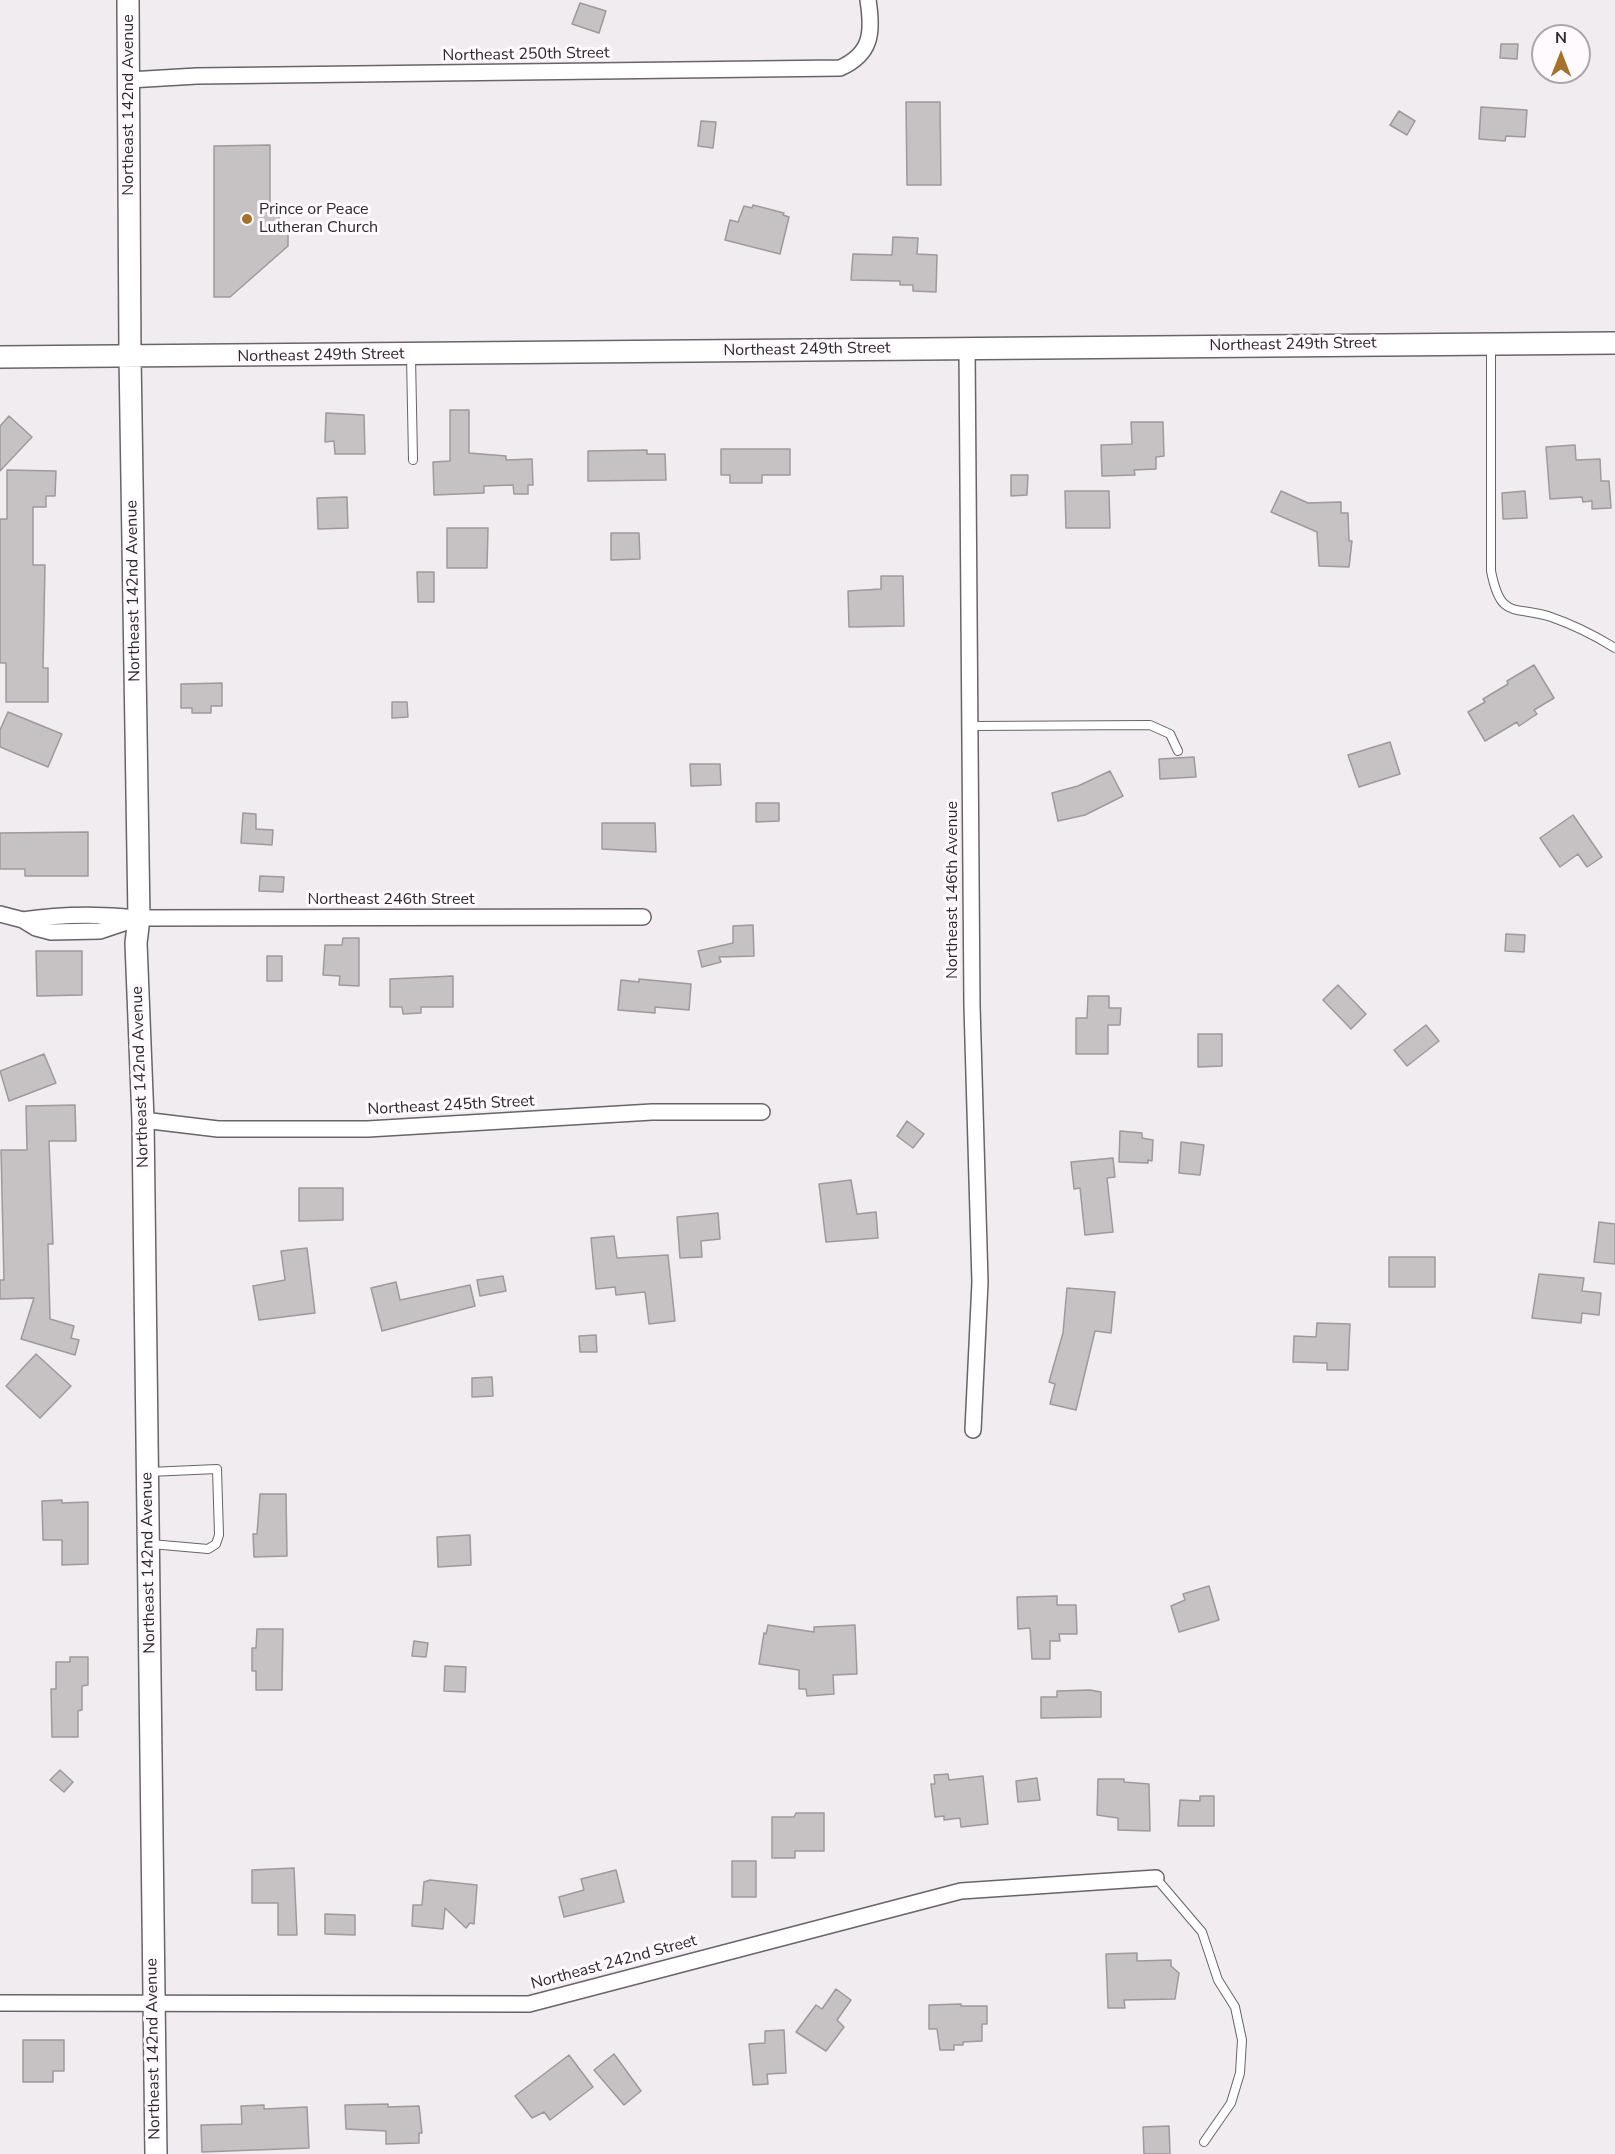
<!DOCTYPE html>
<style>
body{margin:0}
#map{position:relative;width:1615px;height:2154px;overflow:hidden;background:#f1ecf0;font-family:"Nunito Sans",sans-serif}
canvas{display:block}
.north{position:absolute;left:1531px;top:24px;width:60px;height:60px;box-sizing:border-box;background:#fefafe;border:2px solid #aaa7aa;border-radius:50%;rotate:0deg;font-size:16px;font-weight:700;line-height:24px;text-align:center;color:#2b2a2b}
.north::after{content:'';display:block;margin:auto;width:21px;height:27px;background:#a6722b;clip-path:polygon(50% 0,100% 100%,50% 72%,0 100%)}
</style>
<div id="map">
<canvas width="1615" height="2154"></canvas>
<div class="north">N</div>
</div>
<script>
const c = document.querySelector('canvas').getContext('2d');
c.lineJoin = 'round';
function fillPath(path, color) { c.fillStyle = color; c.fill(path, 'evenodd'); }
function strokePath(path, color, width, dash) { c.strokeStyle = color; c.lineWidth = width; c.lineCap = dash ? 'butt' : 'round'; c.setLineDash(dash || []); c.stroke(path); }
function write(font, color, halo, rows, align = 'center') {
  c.font = font + ' "Nunito Sans",sans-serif'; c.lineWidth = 6; c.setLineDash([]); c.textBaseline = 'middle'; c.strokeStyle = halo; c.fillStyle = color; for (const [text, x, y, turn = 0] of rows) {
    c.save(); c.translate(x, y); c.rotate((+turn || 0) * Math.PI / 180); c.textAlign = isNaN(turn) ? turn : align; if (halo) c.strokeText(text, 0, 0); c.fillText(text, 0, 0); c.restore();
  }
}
const building = new Path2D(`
 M580,3L606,11L599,33L572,24Z
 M1501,44H1518L1517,59L1500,58Z
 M906,102H940L941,185H907Z
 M1481,107L1527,110L1525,137L1506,136L1505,141L1479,139Z
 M1399,111L1415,121L1407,135L1390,125Z
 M701,121L716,122L713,148L698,146Z
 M270,145V214H279V225H288V246L230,297H214V146Z
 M753,205L784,213L783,215L789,217L780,254L725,240L730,220L738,222L744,206L752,208Z
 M893,237L918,238L917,254L937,255L936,292L913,291V285H900V281L851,280L853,254L892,255Z
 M450,410H469V453L506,456V460L532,459L533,485H528V494H514L513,485L484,486V493L434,495L433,462L450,461Z
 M326,413L364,415L365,454H335L334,441L325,442Z
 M9,416L32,437L0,471V426Z
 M1131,422H1163L1164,456L1156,457V469L1134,470L1135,475L1102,476L1101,445L1132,444Z
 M1575,445L1576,460L1600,459L1601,481H1609L1611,508L1592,509V501L1583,502L1582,497L1550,499L1546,447Z
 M721,449H790V475H762V483H730V475H721Z
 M647,450V454H665L666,480L588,481V451Z
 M7,470L56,471L55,496H46V507H33V565H45L43,668H48V702H6V663H0V519H7Z
 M1011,475H1028L1027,495L1011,496Z
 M1065,491H1109L1110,528H1066Z
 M1281,491L1308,503L1341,502V513H1348L1349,541H1352L1349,567L1319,566L1317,532L1271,512Z
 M1525,491L1527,518L1503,519L1502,493Z
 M347,497L348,528L318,529L317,498Z
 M447,528H488L487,568H447Z
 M611,533H639L640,559L611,560Z
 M417,572H434V602H418Z
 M881,576H903L904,626L849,627L848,591L881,589Z
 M1534,665L1554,698L1534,710L1537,714L1519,726L1517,722L1485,741L1468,712L1485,702L1483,699L1508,684L1507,681Z
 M222,683V706H211V713H192V708H181V684Z
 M392,702H407L408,717L392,718Z
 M8,712L62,734L48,767L0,747V730Z
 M1390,742L1400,774L1359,787L1348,755Z
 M1194,757L1196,777L1160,779L1159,759Z
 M690,764H720L721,785L691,786Z
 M1110,771L1123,796L1085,815L1058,821L1052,793L1078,786Z
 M756,803H779V821L756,822Z
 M243,813L256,814V829L273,830L272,845L241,843Z
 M1573,815L1602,857L1587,867L1578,854L1560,867L1540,838Z
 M602,823H655L656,852L602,849Z
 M88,832V876H25V869H0V833Z
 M260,876L284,877L283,892L259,891Z
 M753,925L754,956L719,957L721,962L702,967L698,951L733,943V926Z
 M1506,934L1525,935L1524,952L1505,951Z
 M343,938H359V986L339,985L340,976L323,975L325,945H342Z
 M36,951H82V995L37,996Z
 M267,956H282V981H267Z
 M453,976V1007H421V1013L403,1014L402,1007H390V979Z
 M639,979L691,984L689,1010L655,1007V1013L618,1010L621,980L639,982Z
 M1338,985L1366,1014L1351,1029L1323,1000Z
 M1088,996H1109V1008H1121L1120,1025H1108V1054H1076V1018H1087Z
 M1426,1025L1439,1041L1407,1066L1394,1050Z
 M1198,1034H1222V1066L1198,1067Z
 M44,1054L56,1083L9,1101L0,1071Z
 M75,1105L76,1141H49L53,1244H48L50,1319L74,1326L71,1338L79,1340L75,1355L21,1339L34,1298L0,1299V1280H4L1,1150H27L26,1106Z
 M907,1121L924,1134L913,1148L897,1136Z
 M1120,1131L1142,1133V1138L1153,1140L1152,1161L1148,1160V1163L1119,1162Z
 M1181,1142L1204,1145L1200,1175L1179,1173Z
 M1113,1158L1115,1177L1107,1178L1113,1232L1085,1235L1080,1188L1074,1189L1071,1162Z
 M851,1180L857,1214L876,1212L878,1238L826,1242L819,1184Z
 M299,1188H343V1220L299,1221Z
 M718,1213L720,1239L701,1241L702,1257L680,1258L677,1217Z
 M1599,1222L1615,1224V1264L1594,1262Z
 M614,1236L617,1258L668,1255L675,1321L649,1324L645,1292L616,1295L615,1287L596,1289L591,1238Z
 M307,1248L315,1313L259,1320L253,1286L285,1280L281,1251Z
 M1389,1257H1435V1287H1389Z
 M1539,1274L1584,1278L1582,1291L1601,1293L1599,1315L1582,1313L1581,1323L1532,1318Z
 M503,1276L506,1291L480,1296L477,1280Z
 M396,1282L400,1300L470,1285L475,1306L382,1331L371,1288Z
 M1067,1288L1115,1292L1111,1333L1095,1331L1076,1410L1050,1404L1055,1384L1049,1382L1063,1333Z
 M1317,1323L1350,1324L1348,1370H1327V1363L1293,1362L1294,1336L1316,1337Z
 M596,1335L597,1352H580L579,1336Z
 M36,1354L71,1386L40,1418L6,1386Z
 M492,1377L493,1396L472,1397V1378Z
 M260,1494H286L287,1556L254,1557L253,1534H257Z
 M62,1500V1503L88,1502V1564L62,1565V1540H43L42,1501Z
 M470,1535L471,1565L438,1567L437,1537Z
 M1209,1586L1219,1620L1179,1632L1171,1606L1185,1600L1183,1594Z
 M1057,1596V1605H1076L1077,1634H1059L1060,1641H1050V1659H1032L1030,1628L1018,1629L1017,1597Z
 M768,1625L814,1632V1627L855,1625L857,1674L833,1675L834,1694L807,1696L806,1689H799V1670L759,1664L764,1633L766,1634Z
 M257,1629H283L282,1690H256V1671H252V1648H256Z
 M414,1641L428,1643L426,1657L412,1656Z
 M70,1657H88V1685L82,1686V1710L78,1711V1737H52L51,1689H56V1662H70Z
 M445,1666L466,1667L465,1692L444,1691Z
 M1090,1690L1101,1692V1717L1041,1718V1697H1057V1691Z
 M60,1770L73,1782L64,1792L50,1780Z
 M948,1774L949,1780L983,1776L988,1824L961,1827L960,1818L944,1820V1816L935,1817L931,1784H935L934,1775Z
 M1037,1778L1040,1800L1018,1802L1016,1781Z
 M1098,1779H1124V1782L1149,1784L1150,1831L1118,1830V1818L1097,1815Z
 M1200,1796H1214V1826H1178L1180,1800L1200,1801Z
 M796,1813H824V1851H795V1858H772V1817H794Z
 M732,1861H756V1897H732Z
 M294,1868L297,1935H278V1903H252V1870Z
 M616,1870L624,1902L564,1917L559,1897L584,1890L581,1879Z
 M430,1880L477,1885L474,1924L470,1923L466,1928L445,1908L443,1929L412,1926L413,1905H422L424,1882Z
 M325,1914L355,1915V1935L325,1934Z
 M1137,1953V1961L1171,1960V1966L1179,1973L1175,1999L1124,2000L1125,2008H1108L1106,1954Z
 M836,1989L851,2000L837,2020L844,2027L826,2051L796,2032L816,2005L822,2009Z
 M961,2004V2006H987V2024H982V2041L963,2042V2045H954V2050H940L937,2029H929V2005Z
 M784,2030L786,2073L767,2074L768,2084L753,2085L749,2044L765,2043V2031Z
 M23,2040H64V2071H53V2082H23Z
 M614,2054L641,2091L624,2105L594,2070Z
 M569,2055L593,2087L550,2120L544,2112L532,2118L515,2096Z
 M388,2104V2107L419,2106L422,2133H419V2143L386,2144V2131L346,2129L345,2105Z
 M264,2105V2109L307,2107L309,2148L202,2152L201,2125L242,2124L241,2106Z
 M1169,2126L1170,2154H1144L1143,2127Z`);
const lane = new Path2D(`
 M1491,345V571C1501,621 1514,605 1551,617C1574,625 1594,635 1615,648
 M411,356L413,460
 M970,726L1150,725L1170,734L1178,751
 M149,1472L217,1469L219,1535L216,1544L208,1549L151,1544
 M1156,1878L1202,1932L1218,1980L1235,2007L1242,2040L1240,2073L1231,2103L1204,2142`);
const street = new Path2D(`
 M129,80L197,76L840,68C872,54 873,32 868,0
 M967,348L972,1006L980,1282L973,1430
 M0,914L23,920L36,928L51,932L100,931L133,920
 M23,920C62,914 99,914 139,918L643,917
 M143,1120L218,1129H368L652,1112H762
 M0,2003L529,2004L961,1891L1156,1878`);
const secondary = new Path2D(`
 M128,0L130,356L139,918L136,943L143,1120L156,2154
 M0,357L1615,343`);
const markers = [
 [247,219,6,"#a6722b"]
];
const streetNames = [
 ["Northeast 250th Street",526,55,-1],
 ["Northeast 142nd Avenue",129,105,-90],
 ["Northeast 249th Street",1293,345,-1],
 ["Northeast 249th Street",807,350,-1],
 ["Northeast 249th Street",321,356,-1],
 ["Northeast 142nd Avenue",134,591,-91],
 ["Northeast 146th Avenue",953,890,-90],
 ["Northeast 246th Street",391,900],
 ["Northeast 142nd Avenue",141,1077,-92],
 ["Northeast 245th Street",451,1106,-3],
 ["Northeast 142nd Avenue",149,1563,-91],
 ["Northeast 242nd Street",614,1963,-15],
 ["Northeast 142nd Avenue",154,2049,-91]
];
const poiNames = [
 ["Prince or Peace",259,210],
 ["Lutheran Church",259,228]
];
fillPath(building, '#c6c1c3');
strokePath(building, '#9f999b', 1.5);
strokePath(lane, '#686467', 10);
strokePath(street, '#686467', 18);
strokePath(secondary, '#686467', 24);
strokePath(lane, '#fff', 8);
strokePath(street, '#fff', 15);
strokePath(secondary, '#fff', 21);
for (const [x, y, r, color] of markers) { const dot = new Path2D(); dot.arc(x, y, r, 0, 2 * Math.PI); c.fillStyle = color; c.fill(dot); strokePath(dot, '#fefafe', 2); }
write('16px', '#2b2a2b', '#fefafe', streetNames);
write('16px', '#2b2a2b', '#fefafe', poiNames, 'left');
</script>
